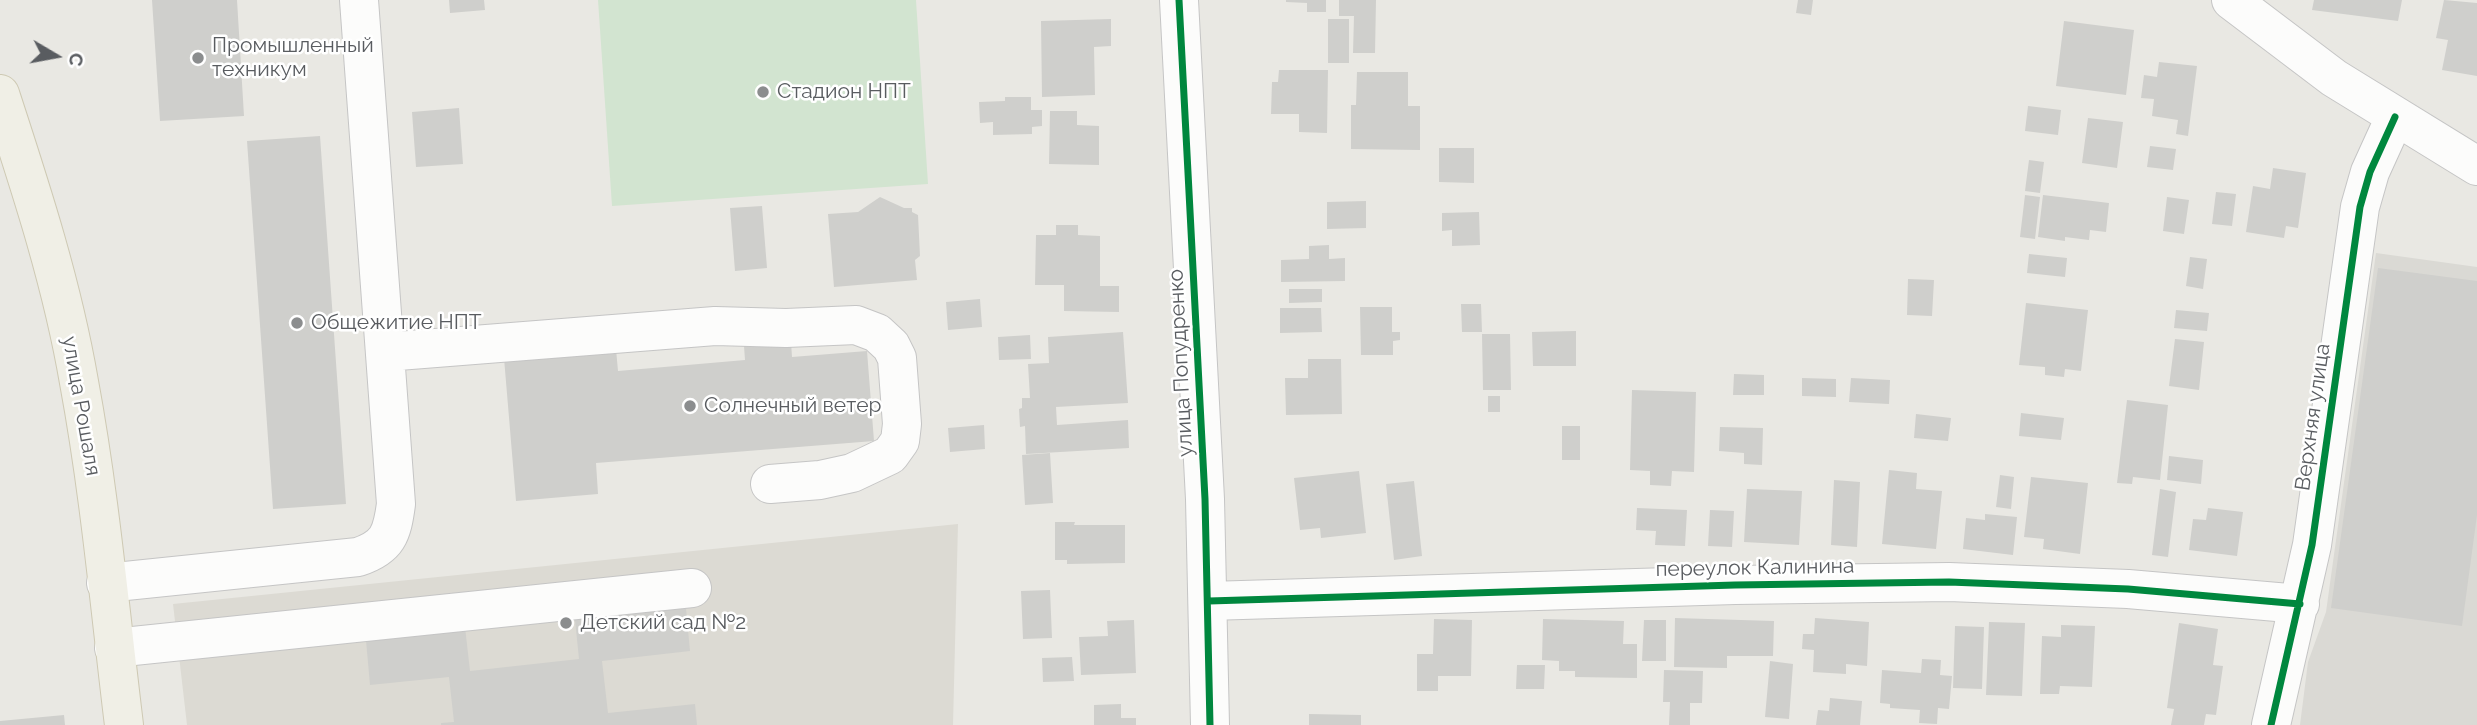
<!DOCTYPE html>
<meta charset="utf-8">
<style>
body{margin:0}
#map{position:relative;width:2477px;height:725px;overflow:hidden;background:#e9e8e3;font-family:Raleway,sans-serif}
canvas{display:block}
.north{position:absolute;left:21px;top:21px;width:70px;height:70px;-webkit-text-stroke:5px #fff;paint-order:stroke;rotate:100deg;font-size:19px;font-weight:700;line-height:28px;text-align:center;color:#595c60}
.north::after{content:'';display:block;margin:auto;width:24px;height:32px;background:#595c60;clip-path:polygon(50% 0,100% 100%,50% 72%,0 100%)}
</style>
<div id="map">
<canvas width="2477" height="725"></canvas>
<div class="north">С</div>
</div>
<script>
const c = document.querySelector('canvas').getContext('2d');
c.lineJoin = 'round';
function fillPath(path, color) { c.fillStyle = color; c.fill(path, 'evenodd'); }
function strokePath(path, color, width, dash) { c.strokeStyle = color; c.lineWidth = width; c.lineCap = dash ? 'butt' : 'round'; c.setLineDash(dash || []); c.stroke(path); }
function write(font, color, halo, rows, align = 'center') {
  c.font = font + ' Raleway,sans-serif'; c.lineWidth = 5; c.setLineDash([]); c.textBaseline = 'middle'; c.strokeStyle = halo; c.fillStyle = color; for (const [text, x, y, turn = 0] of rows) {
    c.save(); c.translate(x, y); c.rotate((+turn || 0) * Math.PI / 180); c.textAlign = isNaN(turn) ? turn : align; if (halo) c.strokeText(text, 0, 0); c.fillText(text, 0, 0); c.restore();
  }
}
const industrial = new Path2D(`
 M2376,253L2477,267V725H2300L2308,662L2326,612Z`);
const education = new Path2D(`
 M958,524L953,725H187L173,604Z`);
const green = new Path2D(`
 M598,0H916L928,184L612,206Z`);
const building = new Path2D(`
 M152,0H237L244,116L160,121Z
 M449,0H484L485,10L450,13Z
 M1286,0H1326V12H1307V3L1286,2Z
 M1339,0H1376L1375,53H1353L1354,16H1339Z
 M1798,0H1813L1811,15L1796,13Z
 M2314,0H2402L2398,21L2312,10Z
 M2444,0L2477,3V76L2442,70L2448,40L2436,38Z
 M1111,19V46L1094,47L1095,95L1042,97L1041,21Z
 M1328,19H1349V63H1328Z
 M2064,21L2134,30L2126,95L2056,86Z
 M2159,62L2197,66L2188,136L2176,134L2178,120L2152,116L2154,99L2141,98L2144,75L2157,77Z
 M1279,70H1328L1327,133L1299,132V114H1271L1272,82H1278Z
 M1357,72H1408V106H1420V150L1351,149V105H1356Z
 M1005,97H1031V110H1042V126L1032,127V134L993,135V122L980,123L979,102L1005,101Z
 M2028,106L2061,110L2058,135L2025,131Z
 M459,108L463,164L416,167L412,112Z
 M1050,111H1077V125L1099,126V165L1049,164Z
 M2088,118L2123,122L2117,168L2082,163Z
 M320,136L346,504L273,509L247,141Z
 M2150,146L2176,149L2173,170L2147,167Z
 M1439,148H1474V183L1439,182Z
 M2029,160L2044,162L2040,193L2025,191Z
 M2273,168L2306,173L2298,228L2286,226L2284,238L2246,232L2253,186L2270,189Z
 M2216,192L2236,194L2232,226L2212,224Z
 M2025,195L2040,197L2035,239L2020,237Z
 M2043,195L2109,203L2106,232L2090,230L2089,240L2065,237V241L2038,237Z
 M880,197L904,208H912V212L918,215L920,256L915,260L917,280L834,287L828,214L858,212Z
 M2167,197L2189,200L2184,234L2163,231Z
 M1366,201V228L1327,229V202Z
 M762,206L767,268L735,271L730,208Z
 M1479,212L1480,245L1452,246V230L1442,231V213Z
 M1056,225H1078V235L1100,236V286H1119V312L1064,311V285H1035L1036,235H1056Z
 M1329,245V259L1345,258V281L1281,282V260L1309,259V246Z
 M2029,254L2067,258L2065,277L2027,273Z
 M2190,257L2207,259L2203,289L2186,286Z
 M2378,268L2477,281V515L2462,626L2331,608Z
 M1908,279L1934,280L1932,316L1907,315Z
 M1289,289H1322V302L1289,303Z
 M980,299L982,327L948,330L946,302Z
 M2026,303L2088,310L2081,371L2065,369L2064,377L2045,375V367L2019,365Z
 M1461,304H1481L1482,332H1462Z
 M1360,307H1392V332H1400V340L1393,341V355H1361Z
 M1280,308H1321L1322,332L1280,333Z
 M2176,310L2209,313L2207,331L2174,328Z
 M1576,331V366H1533L1532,332Z
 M1123,332L1128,403L1056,407L1057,425L1128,420L1129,448L1026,454L1025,426L1020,427L1019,409L1022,408V398H1030L1028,364L1049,363L1048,337Z
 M1482,334H1510L1511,390H1483Z
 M1030,335L1031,359L999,360L998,337Z
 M2175,339L2204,342L2199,390L2169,386Z
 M791,342L792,357L867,351L874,441L596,463L598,494L516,501L504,358L616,349L618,371L745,360L744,346Z
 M1308,359H1341L1342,414L1286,415L1285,378H1308Z
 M1734,374L1764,375V395H1733Z
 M1802,378L1836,379V397L1802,396Z
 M1851,378L1890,380L1889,404L1849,402Z
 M1632,390L1696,392L1694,472L1672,471L1671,486L1650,485V471L1630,470Z
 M1488,396H1500V412H1488Z
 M2127,400L2168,405L2160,480L2133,477L2132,484L2117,483Z
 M2021,413L2064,418L2061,440L2019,436Z
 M1916,414L1951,418L1948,441L1914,438Z
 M984,425L985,449L950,452L948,428Z
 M1562,426H1580V460H1562Z
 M1720,427L1763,428L1762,465L1744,464V453L1719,451Z
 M1050,453L1053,503L1025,505L1022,455Z
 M2169,456L2203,460L2201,484L2167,480Z
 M1889,470L1917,473L1916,489L1942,491L1936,549L1882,544Z
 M1359,471L1366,533L1321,538L1320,528L1300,530L1294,478Z
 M2000,475L2014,477L2011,509L1996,507Z
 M2031,477L2088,483L2080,554L2043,549L2044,539L2024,537Z
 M1834,480L1860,482L1857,547L1831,545Z
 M1414,481L1422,556L1394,560L1386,484Z
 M1747,489L1802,491L1799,545L1744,542Z
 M2160,489L2176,492L2168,557L2152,555Z
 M1637,508L1687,510L1685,546L1655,545L1656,531L1636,530Z
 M2208,508L2243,512L2237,556L2189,550L2193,519L2206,520Z
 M1710,510L1734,511L1732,547L1708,546Z
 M1985,514L2017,517L2013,555L1963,549L1966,518L1985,520Z
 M1055,522H1075L1074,525H1125V563L1067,564V560H1055Z
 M1050,590L1052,638L1023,639L1021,591Z
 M685,598L690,651L602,661L608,713L695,704L697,725H441V723L454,722L449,677L370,685L365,629L464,618L470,671L579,659L574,610Z
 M1675,618L1774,621L1773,656H1727V668L1674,667Z
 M1815,618L1869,622L1867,666L1846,664V674L1813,672L1814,650L1802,649L1803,634H1814Z
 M1434,619L1472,620L1471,676H1438V691H1417V654H1433Z
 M1543,619L1624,621L1623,644H1637V678L1575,677V671H1559V661L1542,660Z
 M1134,620L1136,673L1081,675L1079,637L1108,636L1107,621Z
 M1644,620H1666V661H1642Z
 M1989,622L2025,623L2022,696L1986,695Z
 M2179,623L2218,629L2213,665L2223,666L2216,715L2206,714L2204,725H2171L2174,709L2167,708Z
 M2061,625L2095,626L2092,687L2060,686L2059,694H2040L2042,636L2061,637Z
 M1955,626L1984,627L1982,689L1953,688Z
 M1072,657L1074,681L1043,682L1042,658Z
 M1922,659L1941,660L1940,675L1952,676L1949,709L1938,708L1937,724L1919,723L1920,710L1890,708V704L1880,703L1882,670L1921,673Z
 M1770,661L1793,664L1789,719L1765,717Z
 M1517,665H1545L1544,689H1516Z
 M1664,670L1703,671L1702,703H1690V725H1669L1670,702H1663Z
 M1830,698L1862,701L1860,725H1816L1818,710L1829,711Z
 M1121,704V718H1136V725H1094V705Z
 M1309,714L1361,715V725H1309Z
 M64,715L65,725H0V721Z`);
const minor = new Path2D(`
 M1179,0L1205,499L1210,725
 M2231,0L2334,78L2477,166
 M385,352L715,326L786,328L856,325L877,333L891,346L897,358L902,424L900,441L890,455L852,473L820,480L770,484
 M106,583L358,557C388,547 392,534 396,504L359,0
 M1209,601L1735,585L1949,582L2128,589L2300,604
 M114,648L692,588
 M2271,725L2312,545L2360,207L2370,172L2395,117`);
const major = new Path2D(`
 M0,94C31,189 62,283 79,382C100,495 110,611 124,725`);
const cycleway = new Path2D(`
 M1179,0L1205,499L1210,725
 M1209,601L1735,585L1949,582L2128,589L2300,604
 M2271,725L2312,545L2360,207L2370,172L2395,117`);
const markers = [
 [198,58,7,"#8b8d8e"],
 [763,92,7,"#8b8d8e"],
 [297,323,7,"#8b8d8e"],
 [690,406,7,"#8b8d8e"],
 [566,623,7,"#8b8d8e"]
];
const poiNames = [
 ["Промышленный",212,46],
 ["техникум",212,70],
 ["Стадион НПТ",777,92],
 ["Общежитие НПТ",311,323],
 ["Солнечный ветер",704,406],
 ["Детский сад №2",580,623]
];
const streetNames = [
 ["улица Попудренко",1181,363,-93],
 ["улица Рошаля",81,406,80],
 ["Верхняя улица",2313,417,-82],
 ["переулок Калинина",1755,568,-1]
];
fillPath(industrial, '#dad9d4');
fillPath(education, '#dcdad3');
fillPath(green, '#d2e4d0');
fillPath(building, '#cfcfcc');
strokePath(minor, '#c5c5c5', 40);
strokePath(major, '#cec9b3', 40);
strokePath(minor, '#fcfcfb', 38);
strokePath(major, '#f0efe6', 38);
strokePath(cycleway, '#00873e', 7);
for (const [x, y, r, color] of markers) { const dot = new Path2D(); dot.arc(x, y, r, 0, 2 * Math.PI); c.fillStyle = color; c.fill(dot); strokePath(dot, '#fff', 2.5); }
write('21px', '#595c60', '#fff', poiNames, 'left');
write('21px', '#595c60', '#fff', streetNames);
</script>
